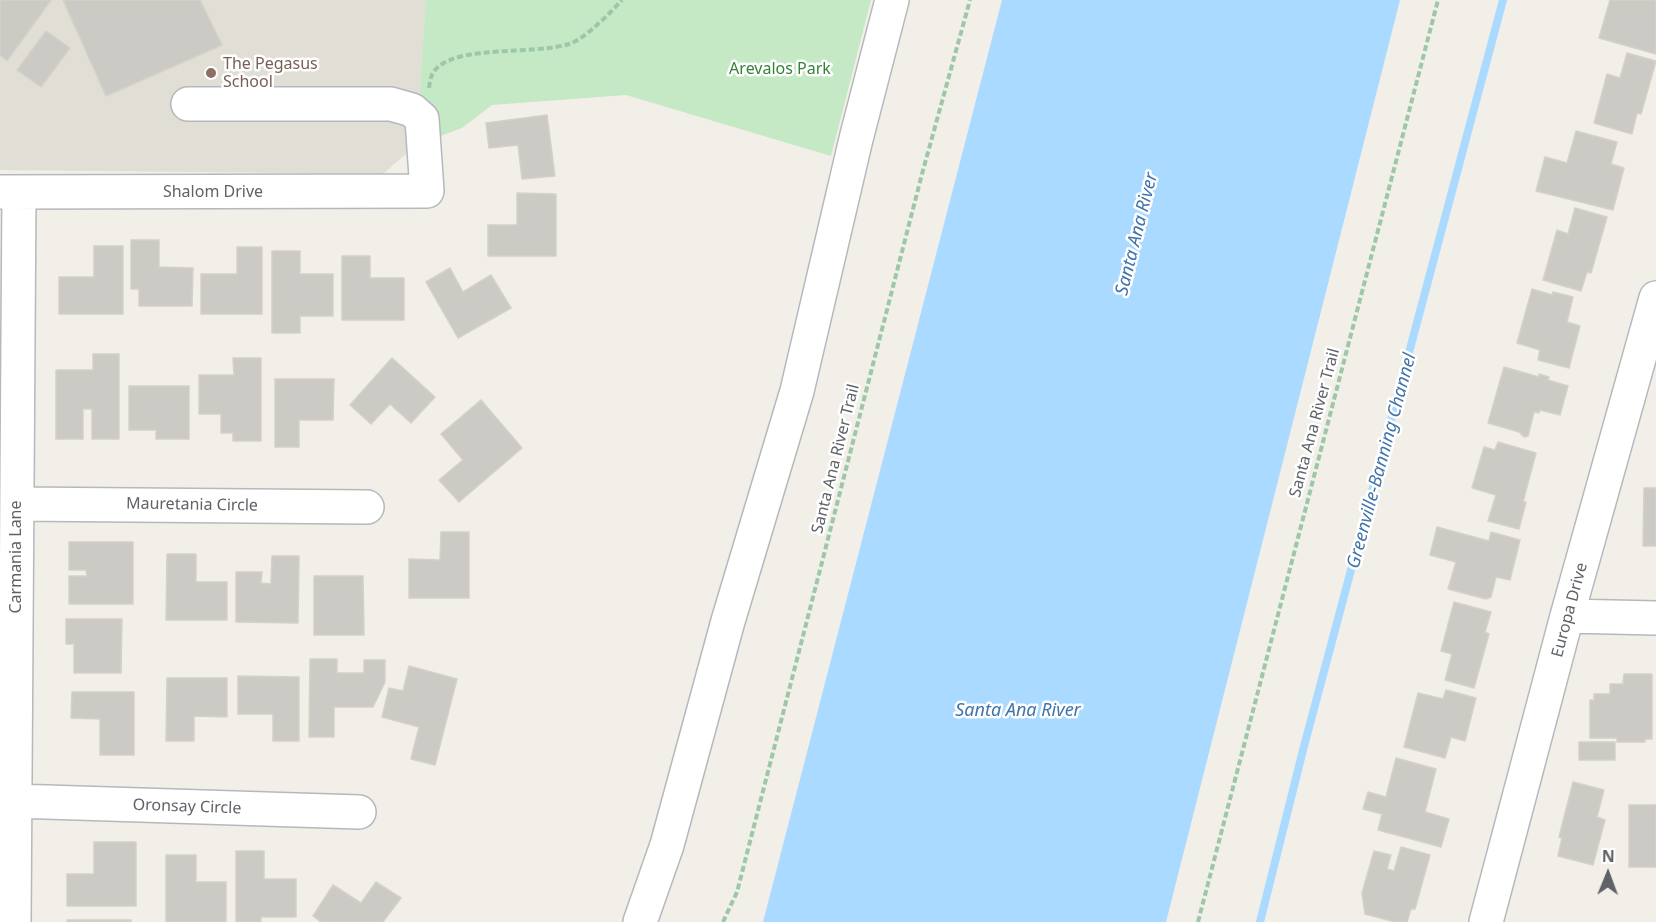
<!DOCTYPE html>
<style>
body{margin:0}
#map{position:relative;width:1656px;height:922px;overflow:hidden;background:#f1efe8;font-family:"Noto Sans",sans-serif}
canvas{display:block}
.north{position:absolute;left:1578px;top:844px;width:60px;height:60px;-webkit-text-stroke:4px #fff;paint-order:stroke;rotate:1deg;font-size:16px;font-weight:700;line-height:24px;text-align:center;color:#5f6368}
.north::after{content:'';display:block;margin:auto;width:21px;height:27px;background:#5f6368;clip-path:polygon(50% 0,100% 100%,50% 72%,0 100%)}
</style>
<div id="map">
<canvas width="1656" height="922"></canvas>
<div class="north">N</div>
</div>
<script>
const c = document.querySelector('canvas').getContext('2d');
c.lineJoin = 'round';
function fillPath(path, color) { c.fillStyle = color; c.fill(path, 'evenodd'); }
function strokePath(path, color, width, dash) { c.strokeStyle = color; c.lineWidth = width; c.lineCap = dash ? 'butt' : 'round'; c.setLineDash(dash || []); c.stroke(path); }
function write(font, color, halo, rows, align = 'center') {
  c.font = font + ' "Noto Sans",sans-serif'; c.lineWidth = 5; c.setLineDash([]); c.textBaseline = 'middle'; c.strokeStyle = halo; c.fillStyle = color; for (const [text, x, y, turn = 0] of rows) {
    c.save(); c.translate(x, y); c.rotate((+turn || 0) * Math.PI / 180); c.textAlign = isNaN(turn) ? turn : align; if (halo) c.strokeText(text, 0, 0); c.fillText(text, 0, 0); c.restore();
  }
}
const education = new Path2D(`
 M0,0H426L416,145L383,174L0,170Z`);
const green = new Path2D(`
 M426,0H871L831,156L626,95L492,105L462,128L416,145Z`);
const water = new Path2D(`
 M1002,0H1400L1166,922H763Z`);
const stream = new Path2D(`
 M1260,922L1303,750L1503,0`);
const building = new Path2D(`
 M0,0H51L7,61L0,55Z
 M63,0H200L222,45L106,96Z
 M1610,0H1656V54L1599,38Z
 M46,31L70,48L41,87L17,70Z
 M1627,53L1656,61L1641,114L1637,113L1632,134L1594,123L1607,74L1620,78Z
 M547,115L555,176L522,179L518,145L489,148L486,123Z
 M1576,131L1617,142L1611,164L1624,168L1613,210L1536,191L1545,157L1567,163Z
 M517,193L556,194V256H488V225H517Z
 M1575,208L1607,217L1591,273L1587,272L1581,291L1543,280L1557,230L1568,234Z
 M131,240H159V267L193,268L192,306H139V289H131Z
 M94,246H123V314H59V277H94Z
 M237,247H262V314H201V274H237Z
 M272,251H300V274H333V316H300V333H272Z
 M342,256H370V278H404V320H342Z
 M450,268L463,292L491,275L511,308L458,338L426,282Z
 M1532,289L1552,295L1553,292L1573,297L1567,322L1580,326L1569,368L1538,360L1540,350L1517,343Z
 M93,354H119V439H92V409H83V439H56V370H93Z
 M233,358H261V441H233V433H221V414H199V375H234Z
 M392,358L435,397L411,423L390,404L371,424L350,405Z
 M1504,367L1539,377V374L1549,377L1548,380L1568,386L1560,415L1540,410L1539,413L1534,412L1528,436L1524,437L1519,432L1488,423Z
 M275,379H334L333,420H299V447H275Z
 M129,386H189V439H156V430H129Z
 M481,400L522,448L459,502L439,480L463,460L441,434Z
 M1498,442L1536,453L1523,502H1526L1519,529L1488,521L1496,495L1472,488L1484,447L1495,450Z
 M1644,488H1656V546H1643Z
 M1437,527L1489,541L1491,532L1520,540L1510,580L1496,577L1491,597L1486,599L1448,589L1456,562L1430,555Z
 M441,532H469V598H409V559L440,560Z
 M69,542H133V604H69V576H87L86,570H69Z
 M167,554H196V582H227V620H166Z
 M272,556H299L298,623L236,622V572H262L261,583L271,584Z
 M314,576H363L364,635H314Z
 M1454,602L1491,612L1485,632L1489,634L1474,688L1445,680L1452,654L1441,651Z
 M66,619H122L121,673H74V644H66Z
 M310,659H337V673H364V660H385V682L373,707H334V737H309Z
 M409,666L457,679L435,765L411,759L419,727L382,717L389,688L403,691Z
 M1624,674H1652V739H1645V742H1617V738H1590V700H1594V694H1610V684H1623Z
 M238,676L299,677V741H273V714H238Z
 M167,678H227V717L194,716V741H166Z
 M1446,690L1476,698L1465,741L1451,737L1445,758L1404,747L1418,693L1443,699Z
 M72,692H134V755H100V719L71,718Z
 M1579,742H1615V760H1579Z
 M1396,758L1436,769L1425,812L1449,819L1441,847L1378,830L1382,814L1363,809L1368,792L1386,797Z
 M1573,782L1604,790L1597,817L1605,820L1593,865L1558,856L1562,838L1559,837Z
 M1629,805H1656V867H1629Z
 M94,842H136V906H67V874H94Z
 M1401,847L1430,855L1415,909H1411L1407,922H1395L1365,914L1362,893L1374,851L1391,855L1387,869L1394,871Z
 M236,851H264V879H296V917H261V922H236Z
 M166,855H196V882H226V922H166Z
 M376,882L401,898L383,922H321L313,916L333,885L361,903Z
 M67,920H131V922H67Z`);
const path = new Path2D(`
 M429,88C430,80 431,73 438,67C464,45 534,55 569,44C585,39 610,13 622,0
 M723,922L737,892L922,174L970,0
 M1198,922L1438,0`);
const minor = new Path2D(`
 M0,192L427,191L422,119L412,110L391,104H188
 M17,504L367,507
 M1567,616L1656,618
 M15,801L359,812
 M14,922L19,192
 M640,922L667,845L728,621L797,391L856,139L892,0
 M1486,922L1567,616L1656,298`);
const markers = [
 [211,73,6,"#8d6e63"]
];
const educationNames = [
 ["The Pegasus",223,64],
 ["School",223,82]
];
const parkNames = [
 ["Arevalos Park",780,69]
];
const streetNames = [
 ["Shalom Drive",213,192],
 ["Santa Ana River Trail",1315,423,-75],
 ["Santa Ana River Trail",836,459,-76],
 ["Mauretania Circle",192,505,1],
 ["Carmania Lane",16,557,-90],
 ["Europa Drive",1570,610,-75],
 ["Oronsay Circle",187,807,2]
];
const waterNames = [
 ["Santa Ana River",1137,234,-76],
 ["Greenville-Banning Channel",1382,461,-75],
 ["Santa Ana River",1018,711]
];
fillPath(education, '#e1ded6');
fillPath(green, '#c5e8c5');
fillPath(water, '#aadaff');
strokePath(stream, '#aadaff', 8);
fillPath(building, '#cccac5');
strokePath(building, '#d6d1c6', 1.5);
strokePath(minor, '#b5b8bc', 36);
strokePath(path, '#9cc7a9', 4, [6, 3]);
strokePath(minor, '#fff', 33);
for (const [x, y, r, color] of markers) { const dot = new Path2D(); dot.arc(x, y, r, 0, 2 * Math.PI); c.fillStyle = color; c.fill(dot); strokePath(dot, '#fff', 2); }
write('16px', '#785e54', '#fff', educationNames, 'left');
write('16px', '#348238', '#fff', parkNames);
write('16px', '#5f6368', '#fff', streetNames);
write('italic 18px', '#4174aa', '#fff', waterNames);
</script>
